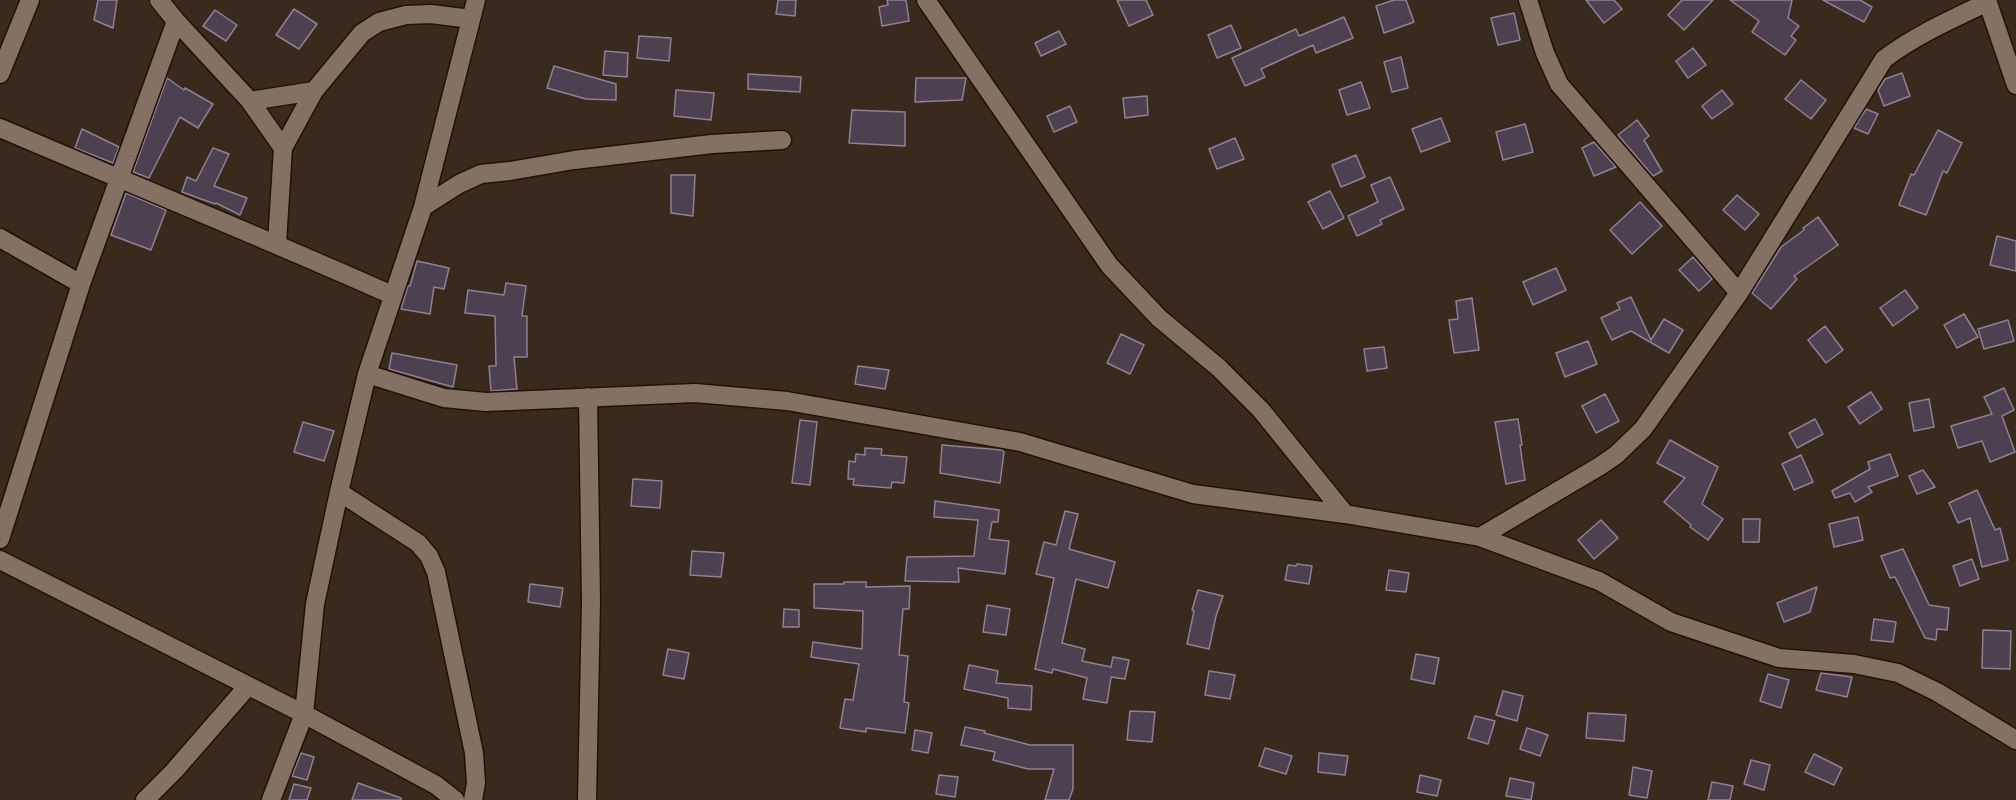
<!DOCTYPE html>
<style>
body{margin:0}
canvas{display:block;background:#3a291d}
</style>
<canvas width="2016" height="800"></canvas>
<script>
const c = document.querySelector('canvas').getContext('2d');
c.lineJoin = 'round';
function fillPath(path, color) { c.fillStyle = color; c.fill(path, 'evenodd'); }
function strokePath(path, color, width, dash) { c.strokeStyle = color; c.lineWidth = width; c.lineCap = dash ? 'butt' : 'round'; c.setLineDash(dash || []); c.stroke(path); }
const building = new Path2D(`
 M98,0H117L113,28L94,20Z
 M778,0H796L795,16L776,14Z
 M887,0H906L909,21L882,26L879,7L888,5Z
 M1117,0H1146L1153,15L1129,26Z
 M1394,0H1406L1414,22L1384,33L1376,6Z
 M1586,0H1614L1622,9L1604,23Z
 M1682,0H1713L1684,30L1668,15Z
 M1730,0H1792L1788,18L1799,26L1791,36L1796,40L1785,55L1752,32L1759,21Z
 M1823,0H1860L1872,7L1864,22Z
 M294,9L317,24L299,49L276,35Z
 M215,10L237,25L226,41L203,26Z
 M1514,13L1520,40L1498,45L1491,18Z
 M1344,17L1353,38L1316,53L1313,45L1261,69L1265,77L1245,86L1232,58L1296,29L1299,36Z
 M1231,25L1241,48L1217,58L1208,35Z
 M1059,31L1066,44L1041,56L1035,43Z
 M639,36L671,38L669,61L637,58Z
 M1693,48L1706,65L1688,78L1676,61Z
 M605,51L628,53L627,77L603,75Z
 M1401,57L1408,88L1392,92L1384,62Z
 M554,66L616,84V100L586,99L547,88Z
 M1902,73L1910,96L1884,106L1878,90L1885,79Z
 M748,74L801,77L800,92L748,89Z
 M167,78L184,90L185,88L213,104L198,128L180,117L149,178L133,172Z
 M916,78H966L962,100L915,102Z
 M1801,80L1826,100L1811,119L1785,99Z
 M1361,82L1370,108L1347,115L1339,90Z
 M676,90L714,93L711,120L674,116Z
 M1722,90L1733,104L1712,119L1702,106Z
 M1147,96L1148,115L1125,118L1123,98Z
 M1070,106L1077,122L1054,132L1047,116Z
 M1866,109L1878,114L1868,134L1854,128Z
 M852,110L905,112V146L849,143Z
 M1441,118L1450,141L1421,152L1412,129Z
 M1637,120L1649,136L1644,140L1662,171L1653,176L1618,135Z
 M1525,124L1533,152L1503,160L1496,132Z
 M82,129L119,147L113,163L75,148Z
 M1938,130L1962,143L1947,173L1943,171L1926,215L1899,205L1911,174L1914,175Z
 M1235,138L1244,159L1217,169L1209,149Z
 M1594,142L1616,167L1594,176L1582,148Z
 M213,148L229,154L214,186L247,198L240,215L216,203L215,204L182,192L187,177L196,181Z
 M1356,155L1365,177L1341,187L1332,165Z
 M671,175H695L693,216L671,213Z
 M1390,177L1404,209L1380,220L1382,224L1357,236L1348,216L1378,202L1371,185Z
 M1330,191L1344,218L1323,229L1308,202Z
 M126,193L166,210L151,250L111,235Z
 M1737,195L1759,214L1745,230L1723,210Z
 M1640,202L1662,226L1632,254L1610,230Z
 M1818,217L1838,245L1794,276L1797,279L1771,309L1752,293L1781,247L1804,230L1803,228Z
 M1997,236L2016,241V271L1990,265Z
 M1693,257L1712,279L1699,291L1679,270Z
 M417,261L449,268L444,289L434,287L430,314L401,309L408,286H410Z
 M1556,268L1566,290L1533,305L1523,282Z
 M506,283L526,286L522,316H527V357H514L517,389L491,391L489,366H496L495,316L465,313L468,290L504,295Z
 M1905,290L1918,308L1893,326L1880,308Z
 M1631,297L1651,340L1664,319L1683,330L1669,353L1631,331L1612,340L1601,318L1620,309L1617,303Z
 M1472,298L1479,350L1454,353L1449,320L1458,319L1456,301Z
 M1964,314L1978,337L1957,348L1944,325Z
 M2008,320L2014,341L1984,349L1978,329Z
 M1825,326L1843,350L1826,363L1808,340Z
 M1121,334L1144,345L1130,374L1107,363Z
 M1588,341L1597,364L1565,377L1556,353Z
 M1384,347L1387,368L1367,371L1364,349Z
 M392,353L457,365L453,387L389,369Z
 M858,366L889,370L885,389L855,384Z
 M2004,388L2014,410L2002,416L2015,452L1990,462L1982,441L1958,448L1951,426L1992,414L1984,397Z
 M1871,392L1882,409L1860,424L1848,407Z
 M1605,394L1619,421L1596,433L1582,406Z
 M1929,399L1934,427L1914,431L1909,403Z
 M1518,419L1522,445H1520L1525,480L1506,484L1495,422Z
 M1815,419L1823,434L1797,448L1789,433Z
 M800,420L817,422L810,485L792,483Z
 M303,422L334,431L324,461L294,452Z
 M1670,440L1718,467L1702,504L1723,519L1708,540L1690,527L1691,525L1664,502L1685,478L1657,463Z
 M942,445L1002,450L1004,452L1000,483L940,473Z
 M865,448L882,449L881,455L907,457L904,483L892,482L891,488L853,485L854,479H848L849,461L855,462L856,454L865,455Z
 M1890,454L1898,476L1868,487L1872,492L1855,502L1850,493L1835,498L1832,491L1870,469L1868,462Z
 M1801,455L1813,482L1794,490L1782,464Z
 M1923,470L1935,487L1917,494L1909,476Z
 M633,479L662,481L660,508L631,506Z
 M1977,490L1995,530L2000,528L2008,560L1982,567L1970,518L1958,523L1949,503Z
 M935,501L999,510L998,522H992L989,539L1009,541L1005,574L958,568L959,582L905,581L907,557L974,556L978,520L934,517Z
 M1065,511L1078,514L1069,549L1115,562L1108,588L1076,579L1062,643L1085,649L1082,661L1111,667L1113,657L1129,660L1125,679L1111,677L1107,703L1083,699L1087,678L1053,669L1052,673L1035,669L1054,578L1036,574L1044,542L1056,545Z
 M1858,517L1863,540L1834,547L1829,524Z
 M1743,519H1760L1759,542H1743Z
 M1601,520L1618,538L1594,559L1578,540Z
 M1903,549L1929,605L1949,608L1947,630L1937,629L1936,640L1925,638L1895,577L1890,578L1881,556Z
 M692,551L724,553L721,577L690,575Z
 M1972,559L1979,579L1960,586L1953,566Z
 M1297,564L1312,566L1309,584L1285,580L1288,565L1296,566Z
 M1389,570L1409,573L1406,592L1386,590Z
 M844,582H866V587L910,586L909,609H903L899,655L908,656L904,702L909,703L905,733L866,728V732L840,728L845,699L853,700L859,664L811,657L813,642L862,649L863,611L814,608V584H844Z
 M530,584L563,588L560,607L528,602Z
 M1817,587L1810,612L1784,622L1777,603Z
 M1198,590L1223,596L1216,616L1209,649L1187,644L1194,611L1192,610Z
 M987,605L1010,609L1006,635L983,632Z
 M784,609L799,610V627H783Z
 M1874,619L1896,622L1893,642L1871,640Z
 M1983,630L2011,631L2010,669L1982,668Z
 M668,649L689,653L684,679L663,675Z
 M1416,654L1439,658L1434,684L1411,679Z
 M969,665L998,671L996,683L1032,686L1031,710L1008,708V698L964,689Z
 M1209,671L1235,675L1230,699L1205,695Z
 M1821,673L1852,677L1847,697L1816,690Z
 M1768,674L1789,680L1781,708L1760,701Z
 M1503,691L1523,696L1517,721L1496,715Z
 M1130,711L1155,712L1152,742L1127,740Z
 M1588,713L1626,715L1624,741L1586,738Z
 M1475,716L1495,721L1488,744L1468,738Z
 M965,727L985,731L984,733L1030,745H1073V789L1069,800H1045L1054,769H1028L993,760L995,752L961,745Z
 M1527,728L1548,735L1540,756L1520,749Z
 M915,730L932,733L928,753L912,750Z
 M1265,748L1292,756L1286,774L1259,766Z
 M301,753L314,757L307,780L292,776Z
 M1319,753L1348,756L1345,775L1318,772Z
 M1814,754L1842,768L1834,785L1805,772Z
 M1751,760L1770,765L1764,790L1744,784Z
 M1633,767L1652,771L1647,798L1629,795Z
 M939,775L958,777L955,797L936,794Z
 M1420,775L1441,780L1437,796L1417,792Z
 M1510,778L1534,783L1531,800L1506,796Z
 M1712,782L1733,786L1730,800H1708Z
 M358,783L401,798V800H352Z
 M294,784L311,788L307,800H289Z`);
const minor = new Path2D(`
 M159,0L176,21L250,101L283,148L277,243
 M926,0L1109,265L1159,318L1219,368L1261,410L1345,514
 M1528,0L1545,53L1559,84L1739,293
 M1987,0L2016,85
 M0,74L30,0
 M250,101L314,91
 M0,128C131,184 262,237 392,295
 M283,148L314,91L362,33L379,22L406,15L431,14L471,19
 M423,207L459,184L481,174L510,171L574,160L712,144L782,140
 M0,238L81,284
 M367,374L444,398L486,402L695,393L787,401L1020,442L1193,494L1345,514L1480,537L1599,581L1671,622L1779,658L1854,664L1898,673L1937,692L2016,740
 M339,492L418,543L429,556L436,572L474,753L476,783L473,800
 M1480,537L1600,466L1616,455L1643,429L1739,293L1884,59C1916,35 1952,19 1988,2
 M0,539L81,284L176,21
 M0,560L304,714L436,785L455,800
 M145,800L174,771L248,686
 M271,800L304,714L315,604L339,492L367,374L423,207L476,0
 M587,800L591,602L588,397`);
fillPath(building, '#4d4051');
strokePath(building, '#8f8094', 1.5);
strokePath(minor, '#211106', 21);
strokePath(minor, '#857163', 18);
</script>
